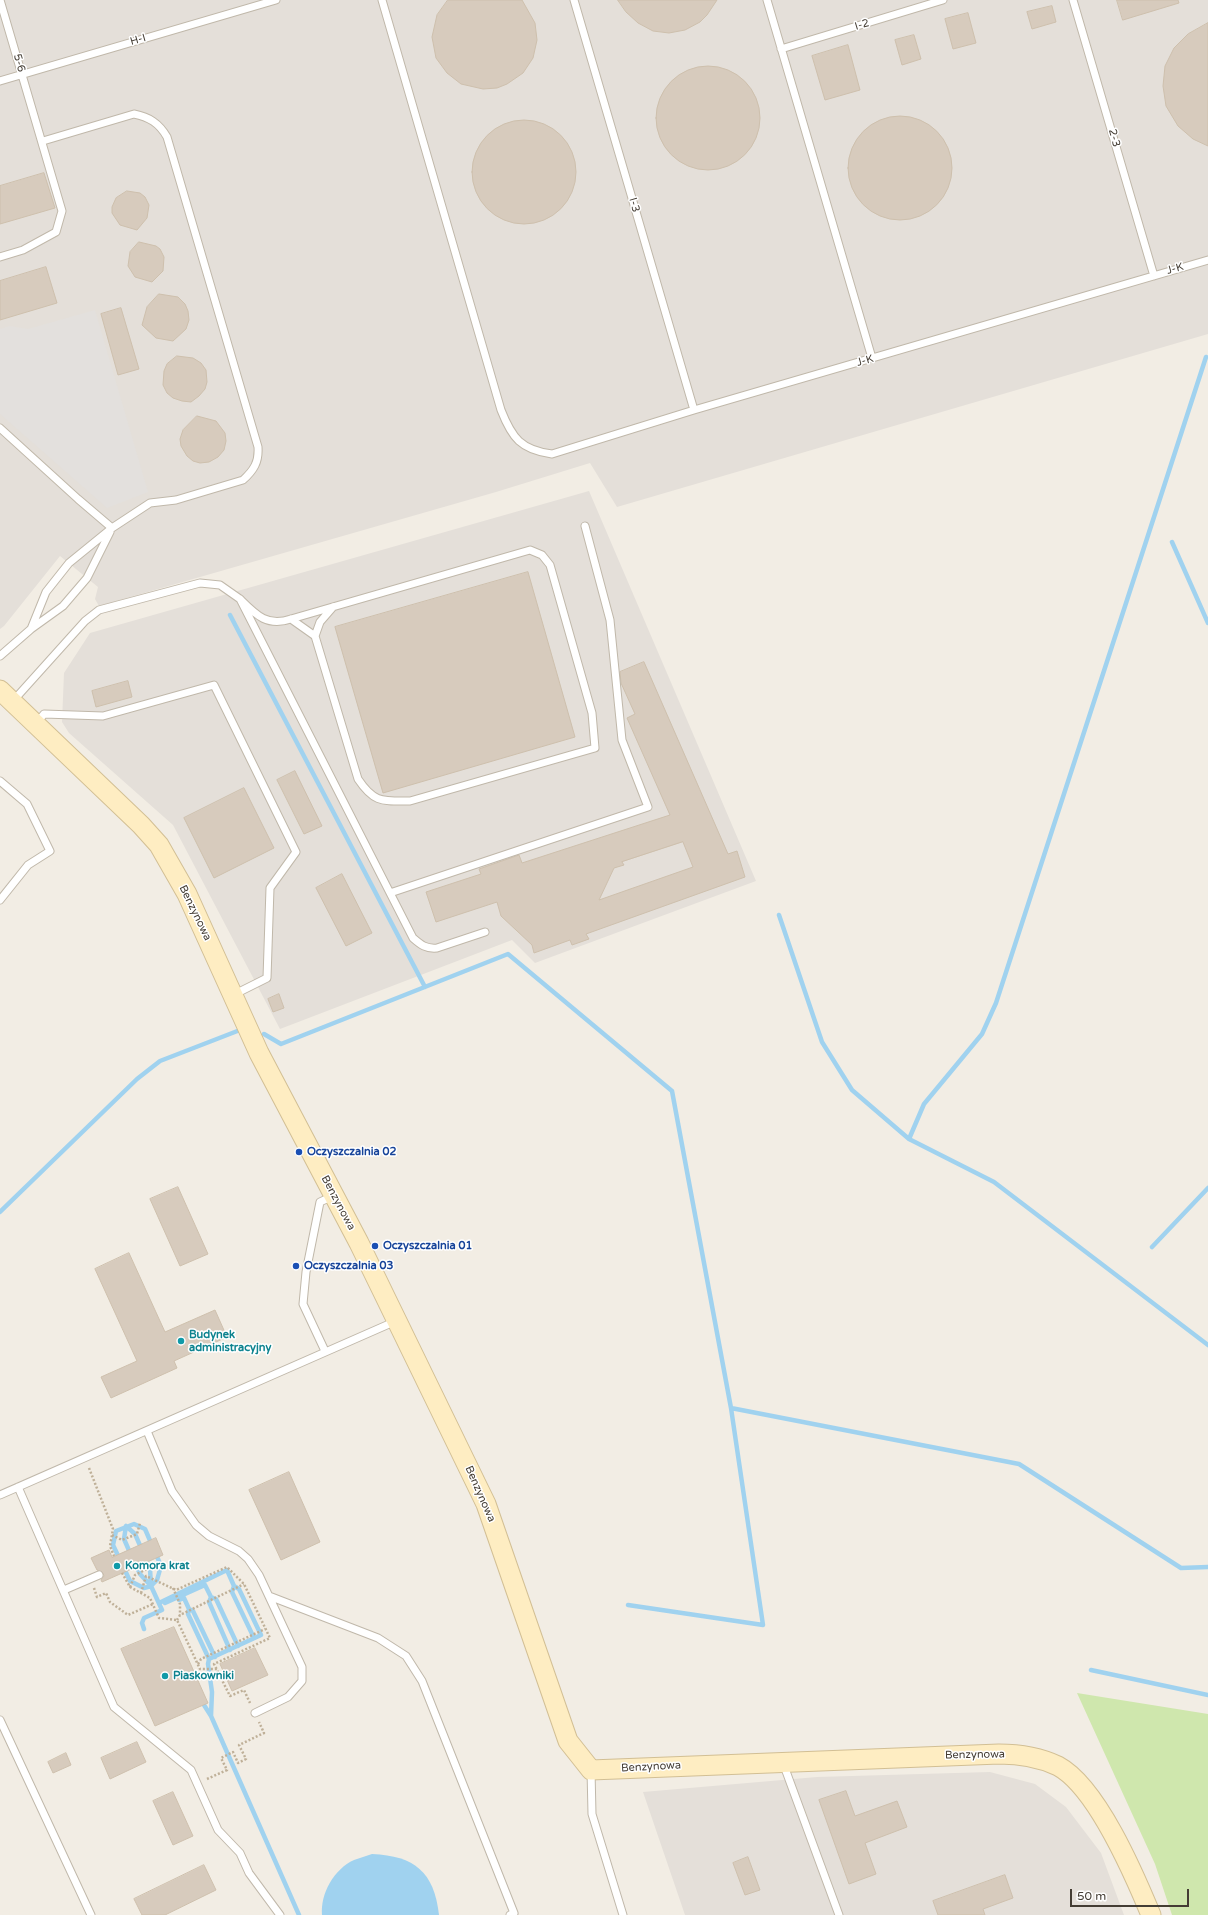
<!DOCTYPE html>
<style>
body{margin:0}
#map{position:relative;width:1208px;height:1915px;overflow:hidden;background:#f2ede4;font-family:"Varela Round",sans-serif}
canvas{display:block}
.scale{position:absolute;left:1070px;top:1889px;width:119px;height:18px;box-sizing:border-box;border:2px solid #443d34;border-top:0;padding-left:5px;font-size:12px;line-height:14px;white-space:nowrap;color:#443d34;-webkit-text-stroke:3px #fff;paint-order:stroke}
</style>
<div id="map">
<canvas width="1208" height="1915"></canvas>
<div class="scale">50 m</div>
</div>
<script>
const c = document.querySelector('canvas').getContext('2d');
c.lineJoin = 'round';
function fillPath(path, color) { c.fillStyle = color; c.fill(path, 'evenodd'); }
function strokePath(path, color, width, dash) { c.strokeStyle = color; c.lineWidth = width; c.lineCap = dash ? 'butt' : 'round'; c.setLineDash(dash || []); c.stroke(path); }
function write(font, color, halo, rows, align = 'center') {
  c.font = font + ' "Varela Round",sans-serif'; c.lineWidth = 3; c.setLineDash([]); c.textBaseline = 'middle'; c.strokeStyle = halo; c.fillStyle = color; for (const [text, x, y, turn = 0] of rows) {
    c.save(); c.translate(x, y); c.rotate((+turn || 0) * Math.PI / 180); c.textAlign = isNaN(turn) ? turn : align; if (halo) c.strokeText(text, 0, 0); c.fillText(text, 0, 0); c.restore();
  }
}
const industrial = new Path2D(`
 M0,0H1208V334L617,507L590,463L496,492L99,606L95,599L98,587L60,556L4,626L0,629Z
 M589,491L756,881L535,963L512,940L280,1029L173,825L69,733L62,722L64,673L90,633Z
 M990,1772L1035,1784L1066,1807L1101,1853L1124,1915H685L643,1792L817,1777Z`);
const green = new Path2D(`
 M1077,1693L1208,1714V1915H1172L1155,1864Z`);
const parking = new Path2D(`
 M95,310L148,492L107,508L0,414V329L10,326L28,329Z`);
const water = new Path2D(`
 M372,1854C415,1856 434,1872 439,1915H322C320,1894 334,1869 354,1860C360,1858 366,1856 372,1854Z`);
const stream = new Path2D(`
 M1172,542L1208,623
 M230,615L425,987
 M779,915L822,1042L852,1090L909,1139L994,1182L1208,1345
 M264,1034L281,1044L508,954L672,1091L731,1408L1019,1464L1181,1568L1208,1567
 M909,1139L924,1104L982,1034L996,1003L1206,357
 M0,1212L137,1079L160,1061L240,1030
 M1152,1247L1208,1188
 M134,1524L145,1529L161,1566L157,1580L151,1586L144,1588L130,1581L113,1545L116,1531Z
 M126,1526L124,1539L131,1555
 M126,1526L135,1534L142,1550
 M145,1557L150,1569L151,1586
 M134,1561L140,1574L151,1586L162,1610L144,1618L142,1623L144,1629
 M234,1586L232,1592L254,1638
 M211,1597L209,1602L230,1650
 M179,1600L184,1598L189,1609L193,1611L215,1657
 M159,1603L227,1570L234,1586L239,1589L261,1635L209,1659L208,1664L212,1692L211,1716
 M165,1603L205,1585L211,1597L216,1599L238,1646
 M628,1605L763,1625L731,1408
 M189,1609L188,1614L209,1659
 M1091,1670L1208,1695
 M204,1705L211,1716L299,1915`);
const building = new Path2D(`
 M448,0H522L535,23L537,40L533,58L523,73L507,84L497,88L483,89L461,84L447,73L436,58L432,37L437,15Z
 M618,0H717L707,15L700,22L685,30L669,33L653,31L638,23L626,12Z
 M1117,0H1178L1179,3L1123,20Z
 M1052,6L1056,22L1032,29L1027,12Z
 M968,13L976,43L953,49L945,19Z
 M1208,23V146L1193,139L1178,126L1166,106L1163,86L1165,66L1174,48L1188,34Z
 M914,35L921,59L902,65L895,40Z
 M848,45L860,90L825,100L812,56Z
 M656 118a52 52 0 1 1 104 0a52 52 0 1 1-104 0Z
 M848 168a52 52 0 1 1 104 0a52 52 0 1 1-104 0Z
 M472 172a52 52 0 1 1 104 0a52 52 0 1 1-104 0Z
 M44,173L55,208L0,224V186Z
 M127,191L140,193L145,197L149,205L147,218L137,230L120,225L112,213V207L116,198Z
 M139,242L156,246L160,249L164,257L163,271L152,282L135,277L128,266L130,252Z
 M46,267L57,303L0,320V281Z
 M159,294L178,297L185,304L188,311L189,320L186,329L173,341L156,338L142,325L147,307Z
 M121,308L139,369L118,375L101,314Z
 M177,356L193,358L201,363L206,370L207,382L205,389L199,396L191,402L182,401L173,398L167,393L163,385L164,371L167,364Z
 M197,416L216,421L225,433L226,441L224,450L218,457L209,462L200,463L193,461L187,456L181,446L180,439L183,430Z
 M528,572L575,737L383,793L335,627Z
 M644,662L728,854L737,851L745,877L586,934L589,939L572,945L570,940L534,953L532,945L501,916L497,902L436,922L426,892L481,874L479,869L519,855L522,863L670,815L627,718L635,714L621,683L620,672ZM683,842L693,867L599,900L614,868L624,865L622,862Z
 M128,681L132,697L96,707L92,691Z
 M295,771L322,826L304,834L277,780Z
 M244,788L274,848L214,878L184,818Z
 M342,874L372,933L346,946L316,888Z
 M279,994L284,1008L273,1012L268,999Z
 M178,1187L208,1254L180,1266L150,1199Z
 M129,1253L165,1332L215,1310L227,1337L174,1361L177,1368L111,1398L101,1377L137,1361L95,1269Z
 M289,1472L320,1542L281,1560L249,1490Z
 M156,1538L163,1555L102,1582L101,1580L104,1576L103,1573L97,1570L91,1558L109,1550L112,1557Z
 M174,1627L208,1703L155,1726L121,1649Z
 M255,1648L268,1675L232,1691L220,1664Z
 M137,1742L146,1762L110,1779L101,1758Z
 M66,1753L71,1765L53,1773L48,1762Z
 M846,1791L855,1816L897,1801L907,1827L865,1843L876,1874L849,1884L819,1800Z
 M173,1792L193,1836L173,1845L153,1801Z
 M748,1857L760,1890L745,1895L733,1863Z
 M204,1865L216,1890L165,1915H142L134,1899Z
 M1005,1875L1013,1898L983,1909L985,1915H938L933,1901Z`);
const path = new Path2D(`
 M89,1468L113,1529L110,1546L114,1556
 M112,1535L122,1540L137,1534L140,1523
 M122,1573L130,1587L150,1598L159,1618L177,1620L200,1669H217
 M130,1587L135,1575L151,1567L163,1569
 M94,1588L97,1597L106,1593L110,1602L128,1615L153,1604
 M173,1588L180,1604V1615
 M141,1593L146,1576L176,1590L227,1567L244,1584L270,1638L214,1664L230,1696L244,1690L250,1703
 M177,1620L180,1615L244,1584
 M198,1664L201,1659L265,1629
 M207,1779L227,1770L221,1758L233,1752L238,1763L246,1759L239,1745L264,1733L259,1722`);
const lane = new Path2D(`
 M382,0L501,410C512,438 521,450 552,454L694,410L1208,260
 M574,0L694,410
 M767,0L872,358
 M1073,0L1154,276
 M781,49L943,0
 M0,81L276,0
 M0,257L23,250L56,232L62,211L0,0
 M0,428L78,499L112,528
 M240,599C256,615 267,627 291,619L530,550L542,555L550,565L592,713L595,748L410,801C382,801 374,803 358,779L315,636L320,622L333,607
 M291,619L315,636
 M31,629L46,592L69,563L112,528L150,503L176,500L243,480C254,470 259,462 258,447L167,137C159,123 149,117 134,114L43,141
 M0,656L31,629L63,606L87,578L110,532
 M13,701L85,621L99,610L200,583L220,585L240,599L413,938C421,945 426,949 437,948L485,932
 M36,724L44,714L103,716L214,685L296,852L270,888L267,978L233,995
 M0,781L27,804L50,851L28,865L0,900
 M390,893L648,807L622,740L610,620L585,526
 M325,1351L303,1304L306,1272L320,1202L333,1196
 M147,1431L172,1491L196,1525L209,1536L239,1551L248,1559L259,1575L302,1667V1681L288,1697L255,1713
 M18,1487L114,1707L191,1770L218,1830L240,1853L249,1873L280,1915
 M0,1495L396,1321
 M64,1590L99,1575
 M269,1596L378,1638L406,1656L422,1681L514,1913L510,1915
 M0,1720L91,1915
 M783,1763L839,1915
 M591,1770L592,1814L623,1915`);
const secondary = new Path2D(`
 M0,690L141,825L159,845L187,894L259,1053L359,1243L486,1504L568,1741L591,1770L999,1754C1020,1754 1039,1757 1058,1766C1097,1787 1134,1874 1151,1915`);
const markers = [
 [299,1152,4,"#1a4fb4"],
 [375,1246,4,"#1a4fb4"],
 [296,1266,4,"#1a4fb4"],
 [181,1341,4,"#0f9aa8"],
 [117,1566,4,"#0f9aa8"],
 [165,1676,4,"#0f9aa8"]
];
const streetNames = [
 ["I-2",862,25,-17],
 ["H-I",138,40,-16],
 ["5-6",19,63,74],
 ["2-3",1114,138,74],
 ["I-3",634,205,74],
 ["J-K",1175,269,-16],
 ["J-K",865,361,-16],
 ["Benzynowa",195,913,64],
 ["Benzynowa",338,1203,62],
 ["Benzynowa",480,1494,66],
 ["Benzynowa",975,1755,-1],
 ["Benzynowa",651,1767,-3]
];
const transitNames = [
 ["Oczyszczalnia 02",307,1152],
 ["Oczyszczalnia 01",383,1246],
 ["Oczyszczalnia 03",304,1266]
];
const cultureNames = [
 ["Budynek",189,1335],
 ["administracyjny",189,1348],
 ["Komora krat",125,1566],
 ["Piaskowniki",173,1676]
];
fillPath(industrial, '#e4dfd9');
fillPath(green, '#cfe7ad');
fillPath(parking, '#e3e0dd');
fillPath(water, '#a0d2ef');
strokePath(stream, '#a0d2ef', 4.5);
fillPath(building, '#d7cbbd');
strokePath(building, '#cec0ad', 1);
strokePath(lane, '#c0b8aa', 9);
strokePath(secondary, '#d2bf94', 21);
strokePath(path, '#bfb098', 2.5, [2, 2]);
strokePath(lane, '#fff', 7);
strokePath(secondary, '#feedc2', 19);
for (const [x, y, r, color] of markers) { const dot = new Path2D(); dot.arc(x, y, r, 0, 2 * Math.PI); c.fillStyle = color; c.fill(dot); strokePath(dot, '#fff', 1.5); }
write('11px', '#443d34', '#fff', streetNames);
write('bold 11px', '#164399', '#fff', transitNames, 'left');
write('bold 11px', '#0d838f', '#fff', cultureNames, 'left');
</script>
